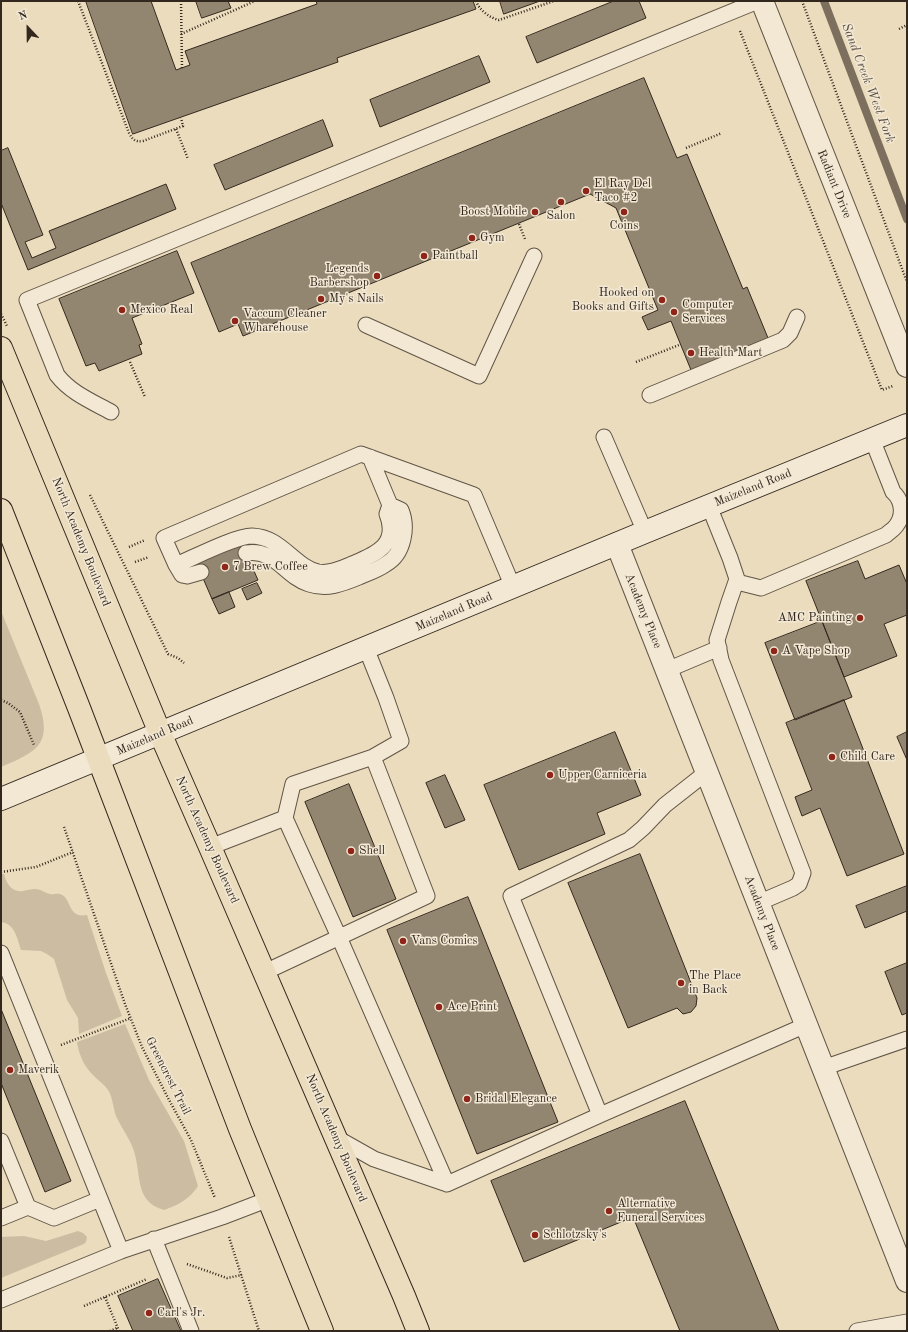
<!DOCTYPE html>
<style>
body{margin:0}
#map{position:relative;width:908px;height:1332px;overflow:hidden;background:#ebdcbd;font-family:"Old Standard TT",serif}
canvas{display:block}
.frame{position:absolute;inset:0;border:2px solid #33281e;pointer-events:none}
.north{position:absolute;left:8px;top:8px;width:40px;height:40px;-webkit-text-stroke:3px #f2e8d4;paint-order:stroke;rotate:338deg;font-size:11px;font-weight:700;line-height:16px;text-align:center;color:#33281e}
.north::after{content:'';display:block;margin:auto;width:14px;height:18px;background:#33281e;clip-path:polygon(50% 0,100% 100%,50% 72%,0 100%)}
</style>
<div id="map">
<canvas width="908" height="1332"></canvas>
<div class="frame"></div>
<div class="north">N</div>
</div>
<script>
const c = document.querySelector('canvas').getContext('2d');
c.lineJoin = 'round';
function fillPath(path, color) { c.fillStyle = color; c.fill(path, 'evenodd'); }
function strokePath(path, color, width, dash) { c.strokeStyle = color; c.lineWidth = width; c.lineCap = dash ? 'butt' : 'round'; c.setLineDash(dash || []); c.stroke(path); }
function write(font, color, halo, rows, align = 'center') {
  c.font = font + ' "Old Standard TT",serif'; c.lineWidth = 3; c.setLineDash([]); c.textBaseline = 'middle'; c.strokeStyle = halo; c.fillStyle = color; for (const [text, x, y, turn = 0] of rows) {
    c.save(); c.translate(x, y); c.rotate((+turn || 0) * Math.PI / 180); c.textAlign = isNaN(turn) ? turn : align; if (halo) c.strokeText(text, 0, 0); c.fillText(text, 0, 0); c.restore();
  }
}
const green = new Path2D(`
 M1,611L39,704C53,745 36,752 1,767Z
 M1,874H4C6,883 12,893 23,891C27,890 31,889 35,889C41,889 45,893 50,894C53,895 56,893 60,894C72,897 67,919 87,915L106,973L122,1016L79,1034L78,1018L67,1000L54,959L47,954L41,951L21,950C17,938 15,924 1,922Z
 M125,1024L149,1080L184,1141L198,1186C190,1199 178,1205 164,1210C132,1201 143,1171 132,1146C128,1136 121,1127 116,1116C113,1108 113,1098 108,1090C105,1085 99,1081 95,1077C85,1068 79,1056 77,1042Z
 M78,1231L83,1233L87,1237L86,1242L84,1244L1,1278V1237L24,1236L46,1241Z`);
const stream = new Path2D(`
 M824,1L907,219`);
const building = new Path2D(`
 M86,1H151L176,70L190,65L185,51L317,4L316,1H473L476,9L337,58L338,62L133,134Z
 M196,1H228L231,8L202,18Z
 M500,1H540L504,14Z
 M614,1H639L646,18L537,63L526,37Z
 M479,56L490,82L380,127L370,100Z
 M644,78L677,158L687,154L743,289L747,287L768,338L691,370L671,321L648,330L642,317L658,310L616,208L590,194L243,336L238,324L219,332L191,263Z
 M323,120L333,146L225,190L214,165Z
 M8,148L43,235L25,242L32,258L56,248L49,231L166,184L176,209L28,270L1,203V151Z
 M177,251L194,293L132,318L142,344L139,345L142,354L99,371L95,363L86,366L59,299Z
 M241,542L258,580L212,599L196,562Z
 M858,561L865,579L899,565L907,584V615L884,624L897,656L844,677L806,581Z
 M257,583L262,593L247,600L242,589Z
 M229,592L235,607L219,614L212,599Z
 M822,621L852,697L795,720L765,643Z
 M844,700L904,854L847,876L820,808L802,816L795,797L812,790L786,723Z
 M615,732L641,795L597,813L605,834L519,870L484,785Z
 M907,732V760L897,737Z
 M445,775L465,820L445,828L426,783Z
 M349,784L396,899L353,917L305,802Z
 M640,854L697,998L696,1006L691,1012L683,1014L677,1008L628,1028L568,883Z
 M907,886V911L865,928L856,906Z
 M468,897L558,1122L477,1154L387,930Z
 M907,963V1013L902,1015L885,972Z
 M1,1009L71,1181L45,1192L1,1083Z
 M685,1101L779,1331H680L633,1217L524,1262L491,1181Z
 M158,1279L181,1331H133L118,1296Z`);
const path = new Path2D(`
 M78,1L129,133C133,140 135,142 143,141L183,126L181,118
 M181,1L182,68
 M476,1C479,10 490,18 499,20L554,1
 M802,1L907,282
 M899,29L907,25
 M740,31L882,390L893,386
 M181,34L255,1
 M176,129L188,159
 M686,148L722,133
 M519,224L525,239
 M1,314L7,326
 M130,362L145,397
 M636,362L679,345
 M90,495L168,654L178,658L184,663
 M129,547L145,540
 M135,562L149,557
 M1,700L8,703L20,712L34,745
 M64,827L125,1004L142,1047L168,1098L191,1140L215,1198
 M1,872L36,867L73,852
 M61,1045L131,1018
 M229,1237L259,1331
 M187,1264L227,1278L242,1275
 M105,1297L119,1331
 M84,1306L147,1279
 M110,1331L117,1328`);
const service = new Path2D(`
 M366,325L479,376L534,256
 M650,395L783,340L790,333L797,317
 M111,412C91,401 71,393 57,375L27,300L758,1
 M604,437L645,532
 M390,505L387,514C400,546 373,555 350,565C340,569 329,574 318,572C293,566 282,537 252,536C235,536 193,558 176,565L164,538L361,454L474,495L513,587
 M709,506L730,558L737,579L729,602L717,640L721,660L803,873L799,884L793,888L758,903
 M246,553C275,548 284,576 309,584C327,590 342,584 359,577C368,573 378,570 386,564C404,554 408,527 401,510L390,505L370,457
 M176,565L182,575L187,576L201,572
 M737,582L761,588L886,535C889,532 893,530 896,526C904,516 903,501 893,492L872,439
 M667,670L719,648
 M707,772L665,805L643,828L629,840L511,896L600,1115L806,1025
 M285,818L339,937L447,1184
 M210,847L285,818L293,784L373,757
 M1,953L121,1251
 M265,972L427,896L373,757L401,741L386,698L366,648
 M823,1068L907,1039
 M335,1137L374,1159L447,1184L600,1115
 M1,1141L28,1207L54,1218L100,1199
 M1,1218L28,1207
 M154,1239L191,1331
 M1,1300L121,1251L222,1217L269,1199
 M857,1331L907,1322`);
const minor = new Path2D(`
 M762,1L907,366
 M617,544L907,1281`);
const secondary = new Path2D(`
 M1,799L645,532L907,425`);
const trunk = new Path2D(`
 M1,348L160,733L210,847L404,1296L418,1331
 M1,510L79,708L240,1129L322,1331`);
const markers = [
 [586,191,4,"#8f2418"],
 [561,202,4,"#8f2418"],
 [535,212,4,"#8f2418"],
 [624,212,4,"#8f2418"],
 [472,238,4,"#8f2418"],
 [424,256,4,"#8f2418"],
 [377,276,4,"#8f2418"],
 [321,299,4,"#8f2418"],
 [662,300,4,"#8f2418"],
 [122,310,4,"#8f2418"],
 [674,312,4,"#8f2418"],
 [235,321,4,"#8f2418"],
 [691,353,4,"#8f2418"],
 [225,567,4,"#8f2418"],
 [860,618,4,"#8f2418"],
 [774,651,4,"#8f2418"],
 [832,757,4,"#8f2418"],
 [550,775,4,"#8f2418"],
 [351,851,4,"#8f2418"],
 [403,941,4,"#8f2418"],
 [681,983,4,"#8f2418"],
 [439,1007,4,"#8f2418"],
 [10,1070,4,"#8f2418"],
 [467,1099,4,"#8f2418"],
 [609,1211,4,"#8f2418"],
 [535,1235,4,"#8f2418"],
 [149,1313,4,"#8f2418"]
];
const poiNames = [
 ["El Ray Del",594,184],
 ["Taco #2",594,198],
 ["Boost Mobile",527,212,"right"],
 ["Salon",561,216,"center"],
 ["Coins",624,226,"center"],
 ["Gym",480,238],
 ["Paintball",432,256],
 ["Legends",369,269,"right"],
 ["Barbershop",369,283,"right"],
 ["Hooked on",654,293,"right"],
 ["Books and Gifts",654,307,"right"],
 ["My's Nails",329,299],
 ["Computer",682,305],
 ["Services",682,319],
 ["Mexico Real",130,310],
 ["Vaccum Cleaner",243,314],
 ["Wharehouse",243,328],
 ["Health Mart",699,353],
 ["7 Brew Coffee",233,567],
 ["AMC Painting",852,618,"right"],
 ["A Vape Shop",782,651],
 ["Child Care",840,757],
 ["Upper Carniceria",558,775],
 ["Shell",359,851],
 ["Vans Comics",411,941],
 ["The Place",689,976],
 ["in Back",689,990],
 ["Ace Print",447,1007],
 ["Maverik",18,1070],
 ["Bridal Elegance",475,1099],
 ["Alternative",617,1204],
 ["Funeral Services",617,1218],
 ["Schlotzsky's",543,1235],
 ["Carl's Jr.",157,1313]
];
const streetNames = [
 ["Radiant Drive",834,184,68],
 ["Maizeland Road",753,488,-22],
 ["North Academy Boulevard",81,542,68],
 ["Academy Place",643,611,68],
 ["Maizeland Road",454,612,-23],
 ["Maizeland Road",155,736,-23],
 ["North Academy Boulevard",207,840,66],
 ["Academy Place",762,913,69],
 ["Greencrest Trail",168,1076,63],
 ["North Academy Boulevard",336,1138,67]
];
const waterNames = [
 ["Sand Creek West Fork",868,83,69]
];
fillPath(green, '#ccbda2');
strokePath(stream, '#7c6f5d', 8);
fillPath(building, '#938671');
strokePath(building, '#33281e', 1);
strokePath(service, '#615546', 17);
strokePath(minor, '#615546', 24);
strokePath(secondary, '#33281e', 24);
strokePath(trunk, '#33281e', 24);
strokePath(path, '#33281e', 2.5, [1, 2]);
strokePath(service, '#f2e8d4', 15);
strokePath(minor, '#f2e8d4', 22);
strokePath(secondary, '#f2e8d4', 22);
strokePath(trunk, '#ebdcbd', 22);
for (const [x, y, r, color] of markers) { const dot = new Path2D(); dot.arc(x, y, r, 0, 2 * Math.PI); c.fillStyle = color; c.fill(dot); strokePath(dot, '#f2e8d4', 1.5); }
write('12px', '#33281e', '#f2e8d4', poiNames, 'left');
write('12px', '#33281e', '#f2e8d4', streetNames);
write('italic 13px', '#574c3e', '#f2e8d4', waterNames);
</script>
